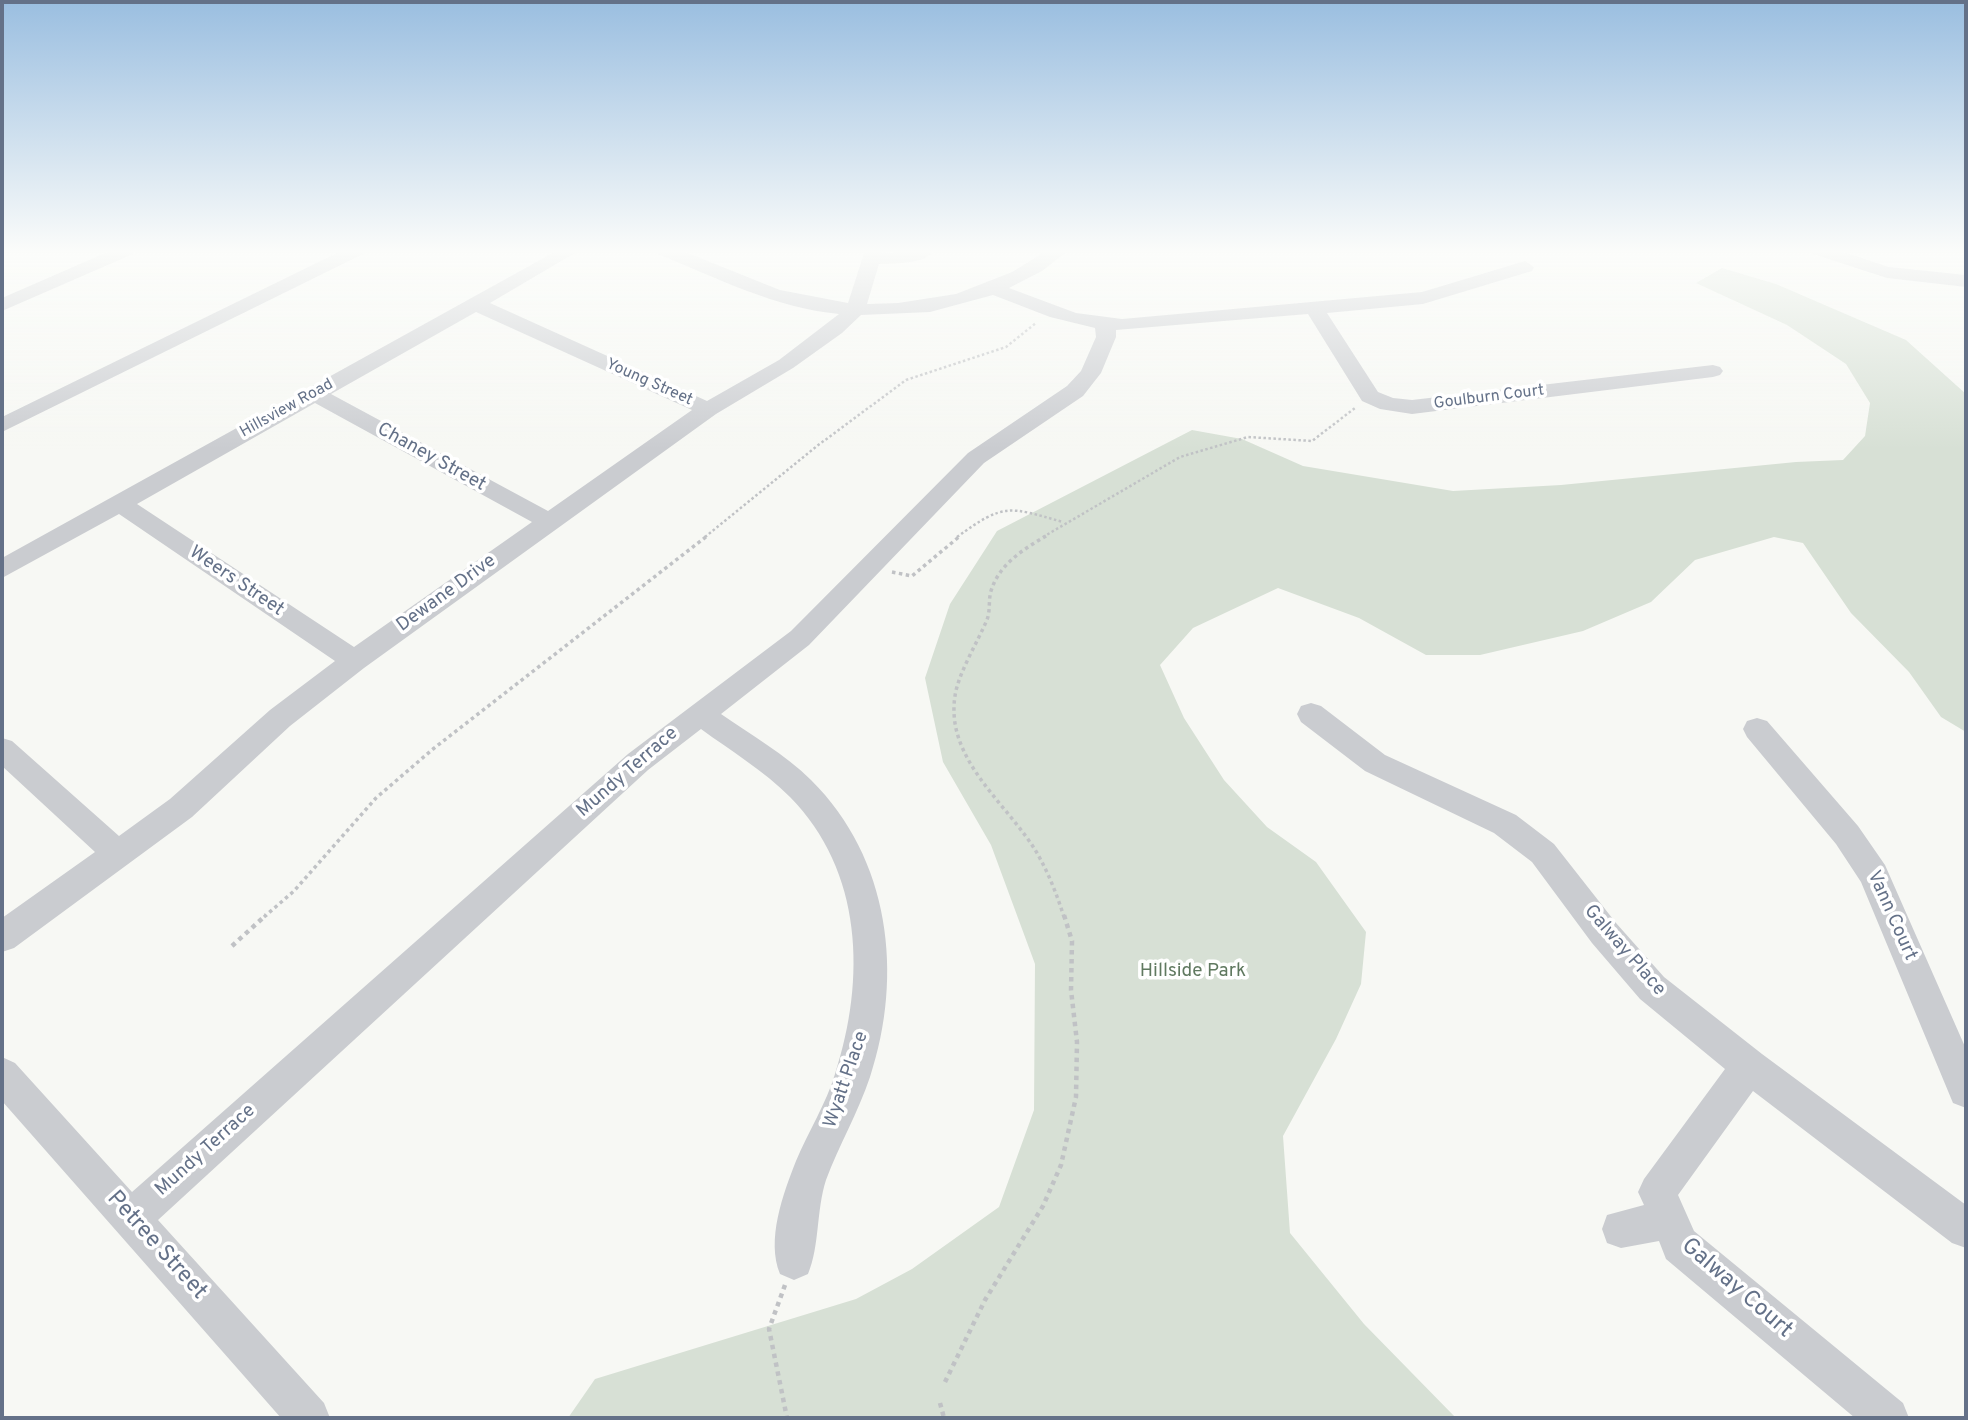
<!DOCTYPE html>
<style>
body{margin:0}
#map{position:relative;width:1968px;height:1420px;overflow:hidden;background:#f7f8f4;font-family:Overpass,sans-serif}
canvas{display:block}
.frame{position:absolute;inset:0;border:4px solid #647188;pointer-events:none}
</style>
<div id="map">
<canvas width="1968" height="1420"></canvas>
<div class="frame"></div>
</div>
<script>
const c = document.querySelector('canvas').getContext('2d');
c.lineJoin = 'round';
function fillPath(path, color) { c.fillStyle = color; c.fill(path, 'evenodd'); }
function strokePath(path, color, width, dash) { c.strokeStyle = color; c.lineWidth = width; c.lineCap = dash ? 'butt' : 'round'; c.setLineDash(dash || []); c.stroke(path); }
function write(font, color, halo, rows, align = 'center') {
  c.font = font + ' Overpass,sans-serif'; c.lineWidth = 7; c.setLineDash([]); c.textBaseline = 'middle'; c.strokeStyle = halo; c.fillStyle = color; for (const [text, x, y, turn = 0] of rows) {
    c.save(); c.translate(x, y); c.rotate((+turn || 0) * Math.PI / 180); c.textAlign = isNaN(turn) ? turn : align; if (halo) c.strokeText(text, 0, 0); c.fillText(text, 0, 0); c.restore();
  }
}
const green = new Path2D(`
 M1722,268L1776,284L1906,340L1966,394V732L1941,717L1909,672L1851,613L1803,543L1774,537L1695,560L1651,602L1583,631L1480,655H1426L1359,618L1278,588L1193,628L1160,665L1184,718L1224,780L1267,827L1316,862L1366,932L1361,984L1336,1039L1283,1136L1290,1233L1364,1324L1456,1418H568L595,1379L856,1299L912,1269L999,1207L1034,1110L1035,964L991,845L943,762L925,678L950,604L997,531L1192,430L1242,439L1303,466L1453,491L1561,485L1796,462L1843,460L1865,436L1870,403L1846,364L1787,325L1696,283Z`);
const pathFar2 = new Path2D(`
 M705,537L817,446L906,380L1006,347L1036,323
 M957,537C1005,502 1009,507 1063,522
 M1043,537L1180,457L1248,437L1312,441L1355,408`);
const pathFar1 = new Path2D(`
 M1046,536C1024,549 999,564 991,591C988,601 991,612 986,622C977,643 958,674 955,696C945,760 1008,804 1037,853C1049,874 1057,895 1064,917
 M892,572L912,576L960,536
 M264,917L294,891L376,798L433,749L707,536`);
const path = new Path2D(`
 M232,946L266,915
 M785,1285L769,1329L787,1418
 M945,1382L985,1300L1043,1206L1061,1165L1076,1097L1077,1042L1071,990L1072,941L1064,915
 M940,1403L944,1418`);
const minor = new Path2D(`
 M112,250H136L133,254L2,311V298Z
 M343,250H366L363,254L2,432V417Z
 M558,250H580L490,303L707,401L779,360L839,314C775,308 717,278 658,254L655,250H680L780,290L848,303L865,250H883L882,253L935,250C923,265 897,263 879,264L867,304L898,303L956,294L1012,272L1048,250H1069L1042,271L1009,288L1076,313L1122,319L1422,292L1525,261L1534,267L1532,271L1423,304L1327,313L1378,392L1393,398L1412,400L1713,365L1720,367L1723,371L1720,375L1713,377L1412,414L1380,409L1362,401L1308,314L1116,330V337L1101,373L1083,396L984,463L809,645L721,714C751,735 785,754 811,780C890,858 904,975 870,1077C858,1113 839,1145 826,1180C816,1211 820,1245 808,1274L794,1280L780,1274C766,1240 783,1194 796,1161C808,1132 826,1104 835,1074C866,979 863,871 790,797C763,770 731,751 701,729L648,770L158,1220L324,1403L330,1418H281L2,1101V1057L15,1063L132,1192L628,754L791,631L968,453L1067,386L1081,371L1096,337L1095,328L1050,317L993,295L930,312L861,315L842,333L793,368L716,414L364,668L290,726L192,817L14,948L2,952V918L95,852L2,766V738L12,741L119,836L170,799L270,710L335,661L119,514L2,578V558ZM476,312L692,410L548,511L331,394ZM315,403L532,522L354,647L137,504Z
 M1810,250H1837L1889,267L1966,275V287L1887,278L1813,254Z
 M1311,703L1321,706L1385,755L1516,815L1554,844L1616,923L1664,977L1762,1054L1966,1205V1248L1952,1243L1753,1091L1678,1195L1694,1231L1903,1403L1909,1418H1855L1666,1259L1659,1241L1621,1248L1607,1243L1602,1229L1607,1215L1644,1205L1638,1192L1644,1179L1725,1069L1640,999L1592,943L1532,862L1494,833L1365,771L1301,722L1297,714L1301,706Z
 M1757,718L1767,721L1858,826L1885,865L1966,1049V1108L1953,1103L1861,882L1836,844L1747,737L1743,729L1747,721Z`);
const farStreetnames = [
 ["Young Street",649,383,24],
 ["Goulburn Court",1489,398,-7],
 ["Hillsview Road",287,409,-29]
];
const streetNames = [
 ["Chaney Street",431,458,29],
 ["Weers Street",236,582,34],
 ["Dewane Drive",447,594,-36],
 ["Mundy Terrace",628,773,-41],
 ["Vann Court",1891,916,66],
 ["Galway Place",1624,951,49],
 ["Wyatt Place",847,1080,-71],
 ["Mundy Terrace",206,1151,-42]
];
const parkNames = [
 ["Hillside Park",1193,972]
];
const nearStreetnames = [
 ["Petree Street",156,1246,48],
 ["Galway Court",1736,1289,41]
];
fillPath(green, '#d7e0d5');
strokePath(pathFar2, '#c0c2c5', 2.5, [2.5, 2.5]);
strokePath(pathFar1, '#c0c2c5', 3.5, [3.5, 3.5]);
strokePath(path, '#c0c2c5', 4.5, [4.5, 4.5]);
fillPath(minor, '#caccd0');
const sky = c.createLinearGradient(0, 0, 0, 449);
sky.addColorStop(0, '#9abee0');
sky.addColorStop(0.56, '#fbfcfa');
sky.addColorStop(1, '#fbfcfa00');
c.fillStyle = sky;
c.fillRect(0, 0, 1968, 449);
write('16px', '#647188', '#fff', farStreetnames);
write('19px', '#647188', '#fff', streetNames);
write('19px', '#607960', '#fff', parkNames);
write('23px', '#647188', '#fff', nearStreetnames);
</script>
